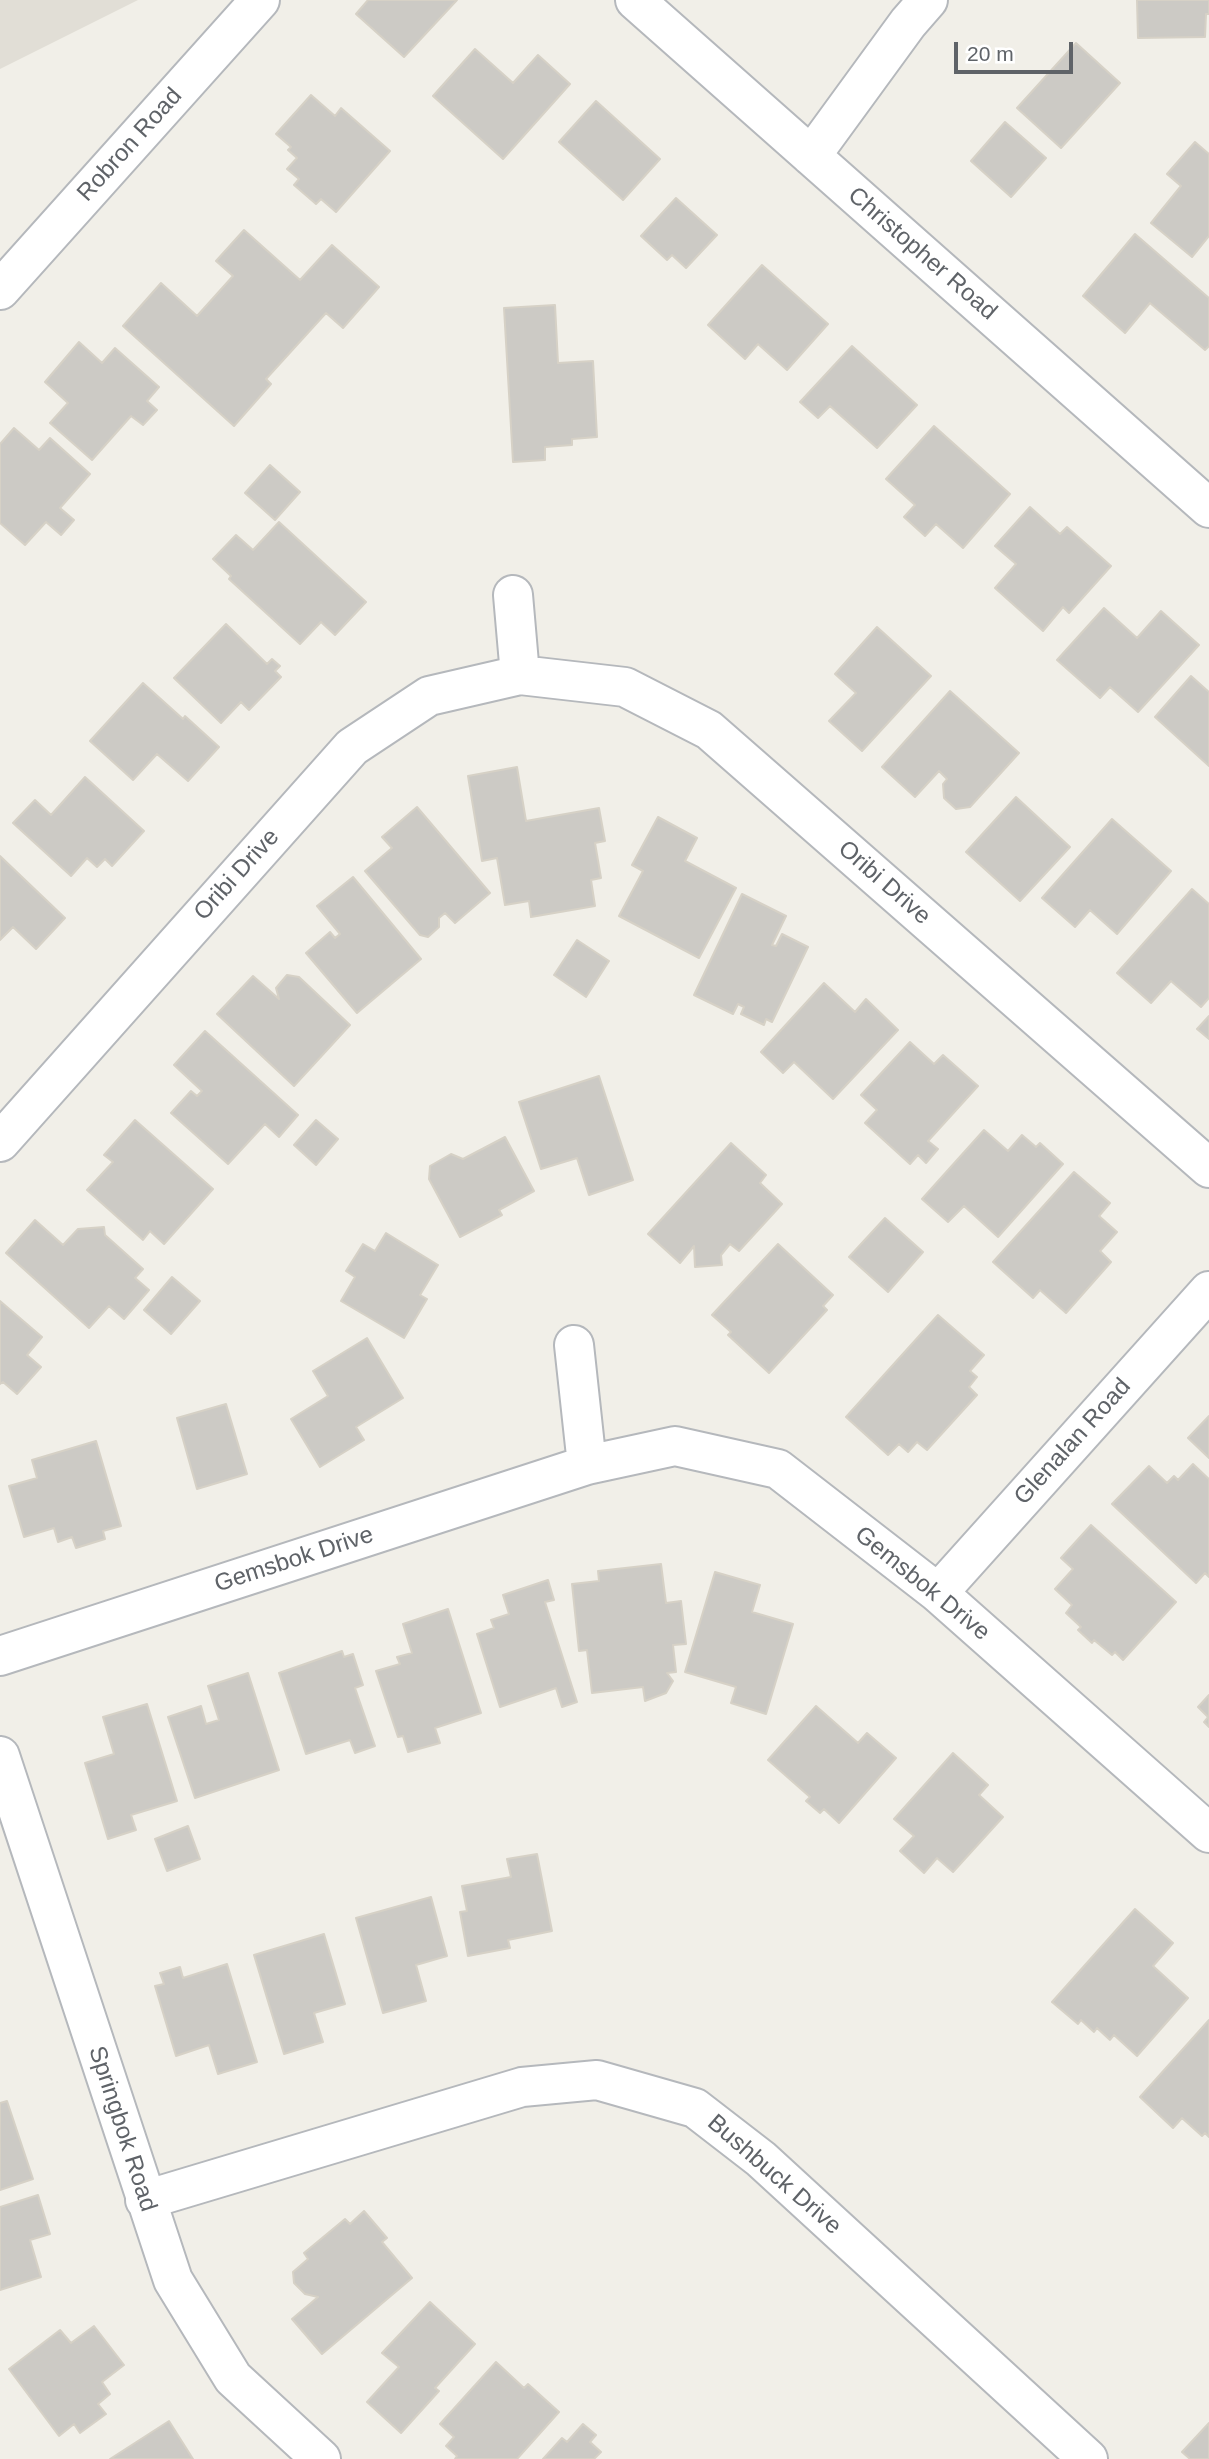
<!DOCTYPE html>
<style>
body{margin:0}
#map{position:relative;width:1209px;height:2459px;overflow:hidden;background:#f1efe8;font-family:Helvetica,sans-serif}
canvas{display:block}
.scale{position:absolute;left:954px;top:42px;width:119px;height:32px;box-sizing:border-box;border:4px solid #5f6368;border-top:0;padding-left:9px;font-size:21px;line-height:24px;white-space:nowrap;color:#5f6368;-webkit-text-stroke:5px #fff;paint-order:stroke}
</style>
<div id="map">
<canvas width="1209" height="2459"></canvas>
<div class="scale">20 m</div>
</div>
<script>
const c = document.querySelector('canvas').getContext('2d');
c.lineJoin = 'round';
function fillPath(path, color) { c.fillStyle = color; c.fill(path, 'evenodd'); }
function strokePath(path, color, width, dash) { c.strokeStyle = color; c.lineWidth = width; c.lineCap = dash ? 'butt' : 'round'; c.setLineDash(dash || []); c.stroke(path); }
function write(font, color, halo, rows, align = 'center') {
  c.font = font + ' Helvetica,sans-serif'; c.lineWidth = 5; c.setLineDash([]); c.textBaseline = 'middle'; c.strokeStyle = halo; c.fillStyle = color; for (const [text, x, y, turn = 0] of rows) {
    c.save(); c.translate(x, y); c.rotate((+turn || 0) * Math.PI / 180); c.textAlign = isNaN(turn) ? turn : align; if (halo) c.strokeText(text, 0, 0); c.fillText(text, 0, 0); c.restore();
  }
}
const education = new Path2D(`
 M0,0H138L0,69Z`);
const building = new Path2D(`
 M368,0H457L404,57L356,14Z
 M1137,0H1209V14H1206L1205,37L1138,38Z
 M1076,43L1120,83L1061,148L1017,108Z
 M475,49L513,83L538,55L570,84L503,159L433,96Z
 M311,95L335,116L341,108L390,151L336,212L321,199L316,204L294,185L299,179L287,169L297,158L288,150L291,147L276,134Z
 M596,101L660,159L623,200L559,142Z
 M1005,122L1046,158L1011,197L971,161Z
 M1195,142L1209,154V236L1192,257L1151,223L1181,186L1167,174Z
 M676,198L717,235L686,268L672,255L667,260L641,236Z
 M244,230L300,280L332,245L379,287L343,328L326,313L266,379L271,384L234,426L123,326L161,283L197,316L233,276L216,261Z
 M1135,234L1209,298V346L1205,350L1150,303L1125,333L1083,296Z
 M762,265L828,324L787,370L758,344L745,359L708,325Z
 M555,305L558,363L593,361L597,437L572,439V445L545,447V460L513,462L504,308Z
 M79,342L102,363L115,348L159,387L147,401L157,410L143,425L131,416L92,460L50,423L68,403L45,382Z
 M852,346L917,405L877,448L830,406L818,418L800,402Z
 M934,426L1010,494L963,548L936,524L925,536L904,517L915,505L886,479Z
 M14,428L39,450L50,438L90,474L60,508L74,520L61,535L46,522L25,545L0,523V444Z
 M270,465L300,492L275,520L245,493Z
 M1030,507L1060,534L1067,527L1111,566L1069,613L1063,607L1043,631L995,588L1016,564L995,546Z
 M279,522L366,602L335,635L321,622L300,644L229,579L231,576L213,559L236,535L253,550Z
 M1104,608L1137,638L1161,611L1199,645L1138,712L1110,687L1100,698L1057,660Z
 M226,624L267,664L272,659L280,666L275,671L281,677L249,710L241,702L221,723L174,678Z
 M877,627L931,676L862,751L829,721L856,693L835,674Z
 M1191,676L1209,692V766L1155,717Z
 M143,683L183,719L185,716L219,747L188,781L157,754L133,780L90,741Z
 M950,691L1019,753L970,807L956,809L944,798L943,784L947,779L939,771L915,797L882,767Z
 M517,767L526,821L599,808L605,841L595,843L601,878L591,880L595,906L531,917L529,901L505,905L497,858L482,861L468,776Z
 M85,777L144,831L112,866L105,859L97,867L87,858L71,876L13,823L35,800L51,815Z
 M1016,797L1070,847L1020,901L966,852Z
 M417,807L490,893L455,923L445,913L439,918V927L428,937L420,935L365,871L392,848L382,837Z
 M658,817L697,838L685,861L736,888L699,958L619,916L643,871L632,865Z
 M1112,819L1171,871L1117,934L1090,910L1075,927L1042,898Z
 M0,856L65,918L36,949L13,927L0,940Z
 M353,877L421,959L357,1013L306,953L330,932L335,938L340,934L317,906Z
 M1192,889L1209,904V998L1201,1007L1171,981L1151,1003L1117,973Z
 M742,894L786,916L772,945L776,946L782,934L808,947L772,1022L766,1019L764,1025L741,1014L744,1007L738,1004L733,1014L694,995Z
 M577,940L609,961L586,997L554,975Z
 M287,975L299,977L350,1025L294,1086L217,1014L253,976L279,999L276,988Z
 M824,983L855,1012L866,999L898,1030L833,1099L794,1062L783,1073L761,1052Z
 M1209,1016V1039L1197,1029Z
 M205,1031L298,1115L279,1137L265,1124L228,1164L171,1113L191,1091L197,1096L202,1091L174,1065Z
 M910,1042L934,1064L943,1055L978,1086L928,1141L938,1149L926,1163L918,1155L910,1164L865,1123L877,1110L861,1095Z
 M599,1076L633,1180L589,1195L577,1158L541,1169L519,1102Z
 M135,1120L213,1189L164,1244L150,1231L143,1240L87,1190L113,1162L104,1155Z
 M316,1120L338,1139L316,1165L294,1145Z
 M984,1130L1008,1151L1022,1135L1036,1147L1040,1143L1063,1164L998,1237L964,1206L948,1222L922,1199Z
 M505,1137L534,1191L499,1210L502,1215L460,1237L429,1179L430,1166L451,1154L463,1159Z
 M731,1143L766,1175L760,1183L782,1204L739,1251L730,1244L721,1255L722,1265L695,1267L694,1246L680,1263L648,1234Z
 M1074,1172L1110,1203L1099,1216L1117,1232L1100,1251L1111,1262L1066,1313L1040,1290L1033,1298L993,1262Z
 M885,1218L923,1252L888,1292L849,1257Z
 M35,1220L63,1245L78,1229L104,1227L105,1235L143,1269L135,1278L149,1290L124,1319L109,1306L89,1328L6,1253Z
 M386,1233L438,1265L420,1295L427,1299L404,1338L341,1301L355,1277L346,1271L363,1244L375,1251Z
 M778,1244L833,1295L823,1306L827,1310L769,1373L728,1335L731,1332L712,1315Z
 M172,1277L200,1301L171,1334L144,1310Z
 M0,1301L42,1337L27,1355L41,1367L17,1394L3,1382L0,1384Z
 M938,1315L984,1355L970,1371L977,1377L969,1387L977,1395L927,1450L917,1442L908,1452L899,1444L888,1455L846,1417Z
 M367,1338L403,1398L356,1427L364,1440L320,1467L291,1419L328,1396L313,1371Z
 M226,1404L247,1474L197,1489L177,1418Z
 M1209,1416V1458L1188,1438Z
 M96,1441L121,1526L103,1531L105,1539L76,1548L72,1537L58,1542L54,1528L24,1537L9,1486L37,1478L32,1460Z
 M1193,1464L1209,1479V1577L1205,1573L1196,1583L1112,1504L1149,1466L1167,1483L1174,1476L1178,1480Z
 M1091,1525L1176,1602L1123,1660L1115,1652L1112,1655L1094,1640L1092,1643L1078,1630L1081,1627L1066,1613L1072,1605L1055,1589L1073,1569L1061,1558Z
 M661,1564L666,1603L681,1601L686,1644L673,1645L676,1672L667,1673L673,1681L666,1693L645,1701L643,1687L592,1693L587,1650L579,1651L572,1584L599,1581L598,1571Z
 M715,1572L760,1585L752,1612L793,1624L766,1714L731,1703L736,1687L685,1672Z
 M548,1580L554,1600L545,1602L577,1702L562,1707L556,1688L500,1707L477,1634L494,1628L491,1620L509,1614L503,1595Z
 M448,1609L481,1713L435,1728L440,1743L408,1752L403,1736L398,1737L376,1671L400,1664L397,1657L412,1653L403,1624Z
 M342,1651L344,1657L353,1654L363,1685L355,1688L375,1746L355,1753L350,1740L306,1754L279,1673Z
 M248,1673L279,1770L195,1798L168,1717L201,1706L206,1724L219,1720L208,1686Z
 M1209,1695V1727L1204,1722L1208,1717L1198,1707Z
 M147,1704L177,1801L131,1815L136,1830L108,1839L85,1763L114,1754L103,1717Z
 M816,1706L858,1743L867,1733L896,1758L839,1823L824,1809L820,1813L806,1801L810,1797L768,1760Z
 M953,1753L988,1785L979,1795L1003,1817L953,1872L937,1858L924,1873L900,1851L914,1836L894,1819Z
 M188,1826L200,1859L167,1871L155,1839Z
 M537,1854L552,1931L508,1940L510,1948L468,1956L460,1912L467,1911L462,1886L511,1877L507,1859Z
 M431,1897L447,1956L416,1965L426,2001L383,2013L356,1918Z
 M1135,1909L1173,1943L1153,1966L1188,1998L1137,2056L1114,2035L1110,2040L1097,2028L1094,2032L1081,2020L1078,2024L1052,2002Z
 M324,1934L345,2004L314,2013L323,2042L284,2054L254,1955Z
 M227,1964L257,2062L218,2074L209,2045L176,2056L155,1986L164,1984L160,1973L180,1967L183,1978Z
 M1209,2020V2137L1205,2133L1202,2136L1182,2118L1173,2128L1140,2097Z
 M7,2101L33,2179L0,2190V2103Z
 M38,2195L50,2234L30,2240L41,2277L0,2290V2207Z
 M364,2211L387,2238L382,2242L412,2278L322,2354L292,2319L318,2297L305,2294L294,2283L293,2272L308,2259L304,2253L345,2219L350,2224Z
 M430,2302L475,2344L435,2388L439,2391L401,2433L367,2402L399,2367L382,2353Z
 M94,2326L124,2365L102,2382L110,2394L98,2404L106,2414L80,2433L74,2424L59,2436L9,2369L60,2330L71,2343Z
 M496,2362L524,2388L528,2384L559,2412L517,2459H455L457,2456L446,2446L454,2437L440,2424Z
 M169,2421L193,2459H110Z
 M1209,2423V2459H1190L1182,2452Z
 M583,2424L596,2435L590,2442L601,2452L594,2459H543L562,2438L567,2442Z`);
const minor = new Path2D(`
 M635,0L1209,508
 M811,156L908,23L928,0
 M0,290L260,0
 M513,595L520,675
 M0,1142L352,747L429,696L520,675L625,687L709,730L1209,1168
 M574,1345L587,1465
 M938,1593L1209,1291
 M0,1656L587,1465L675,1446L778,1469L938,1593L1209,1833
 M0,1756L173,2280L233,2378L321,2459
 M145,2200L522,2087L597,2080L695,2108L761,2159L1088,2459`);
const streetNames = [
 ["Robron Road",130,145,-48],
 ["Christopher Road",922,254,41],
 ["Oribi Drive",237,875,-48],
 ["Oribi Drive",884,883,41],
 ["Glenalan Road",1073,1442,-48],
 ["Gemsbok Drive",294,1560,-18],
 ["Gemsbok Drive",922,1584,39],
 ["Springbok Road",122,2129,72],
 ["Bushbuck Drive",774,2175,41]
];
fillPath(education, '#e1ded6');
fillPath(building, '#cccac5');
strokePath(building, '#d6d1c6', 2);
strokePath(minor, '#b5b8bc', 42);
strokePath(minor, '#fff', 38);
write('24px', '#5f6368', '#fff', streetNames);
</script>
